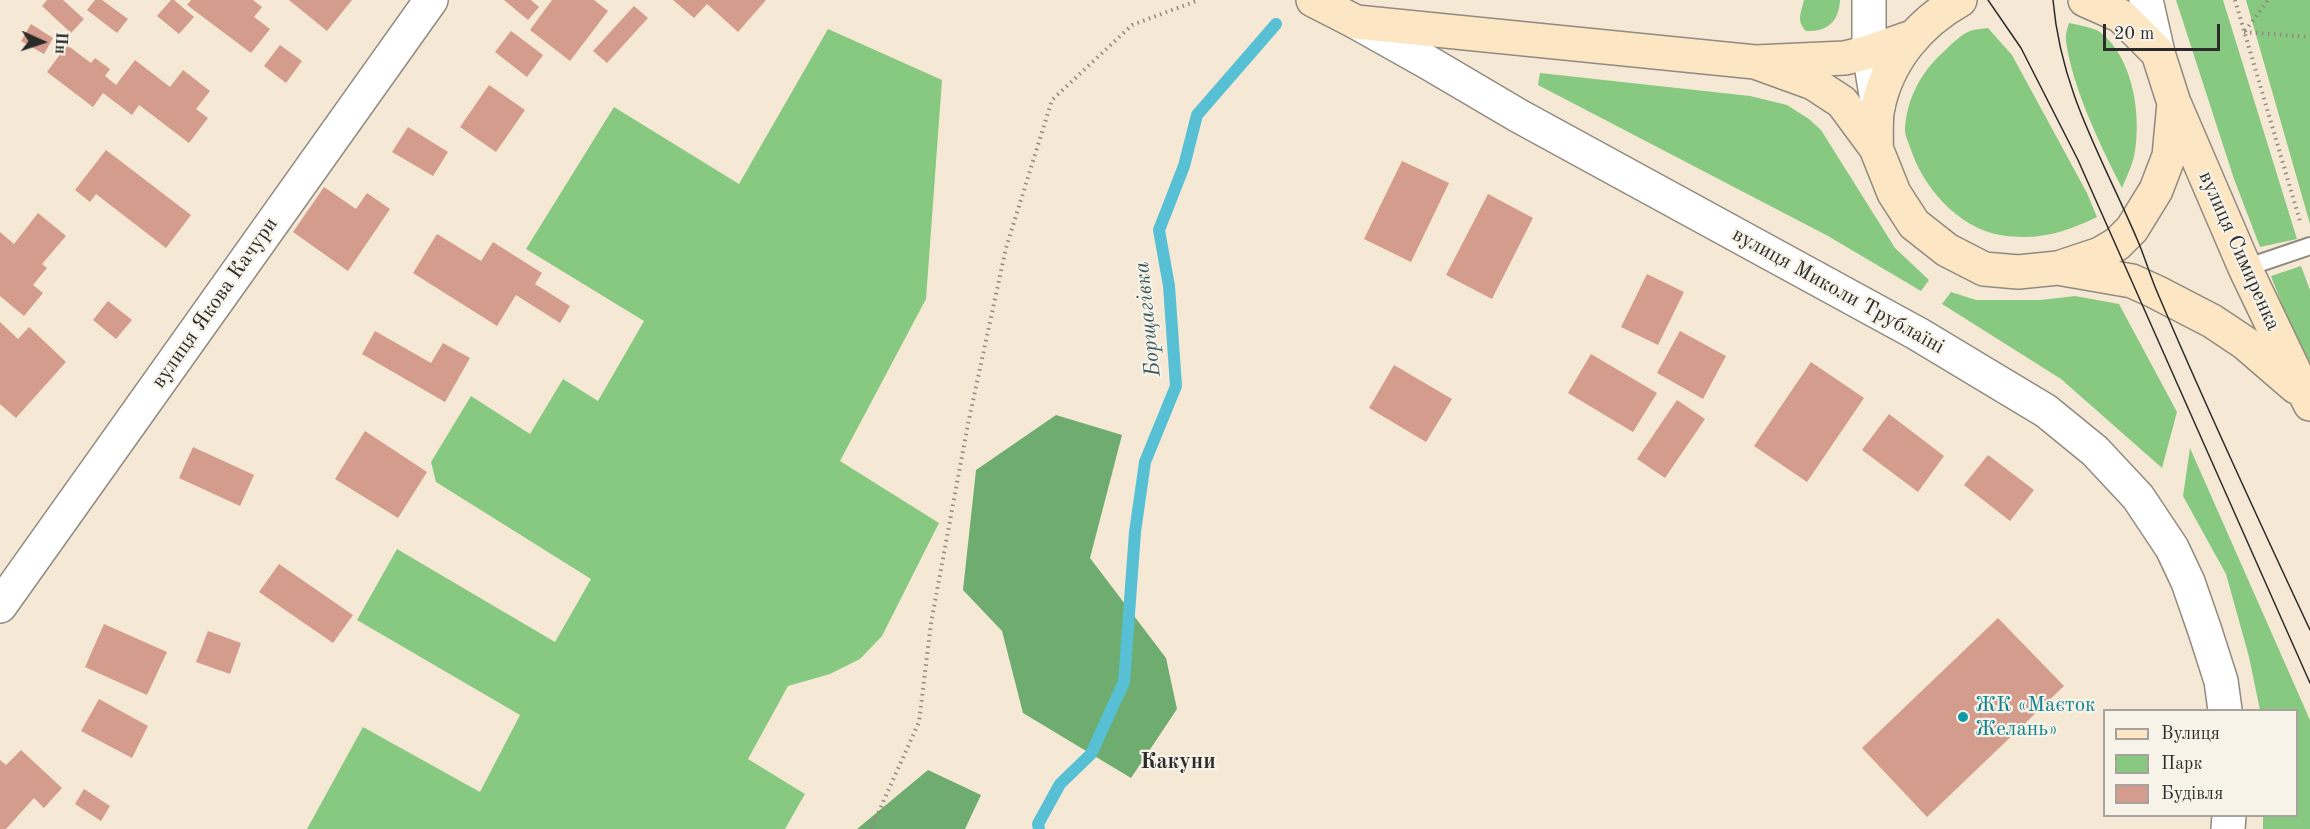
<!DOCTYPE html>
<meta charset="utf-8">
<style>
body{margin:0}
#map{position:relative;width:2310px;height:829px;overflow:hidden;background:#f5e9d5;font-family:"Old Standard TT",serif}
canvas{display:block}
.legend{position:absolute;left:2103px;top:709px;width:195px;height:108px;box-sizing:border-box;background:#f7f3e8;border:2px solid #a5a39c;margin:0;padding:8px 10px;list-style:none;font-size:18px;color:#2b2b2b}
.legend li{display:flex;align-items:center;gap:12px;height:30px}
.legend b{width:30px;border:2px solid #a5a39c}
.north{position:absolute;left:12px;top:12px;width:60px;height:60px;-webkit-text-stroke:4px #f7f3e8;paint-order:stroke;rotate:93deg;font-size:16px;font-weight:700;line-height:24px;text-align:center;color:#2b2b2b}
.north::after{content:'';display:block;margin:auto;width:21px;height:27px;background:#2b2b2b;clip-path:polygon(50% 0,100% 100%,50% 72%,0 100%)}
.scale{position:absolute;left:2103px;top:24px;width:117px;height:27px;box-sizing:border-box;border:3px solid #2b2b2b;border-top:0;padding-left:8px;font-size:18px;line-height:21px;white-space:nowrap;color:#2b2b2b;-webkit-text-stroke:4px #f7f3e8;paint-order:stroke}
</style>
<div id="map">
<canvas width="2310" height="829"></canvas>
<ul class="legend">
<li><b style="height:8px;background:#fce6c4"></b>Вулиця</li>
<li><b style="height:16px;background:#88c981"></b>Парк</li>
<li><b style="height:16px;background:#d49c8c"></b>Будівля</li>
</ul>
<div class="north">Пн</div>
<div class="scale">20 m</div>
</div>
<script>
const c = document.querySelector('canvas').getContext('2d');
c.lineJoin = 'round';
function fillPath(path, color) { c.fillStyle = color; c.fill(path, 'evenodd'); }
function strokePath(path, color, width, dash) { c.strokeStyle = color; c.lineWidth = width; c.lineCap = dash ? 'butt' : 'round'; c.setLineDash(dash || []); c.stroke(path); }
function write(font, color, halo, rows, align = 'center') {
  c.font = font + ' "Old Standard TT",serif'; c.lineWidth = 4.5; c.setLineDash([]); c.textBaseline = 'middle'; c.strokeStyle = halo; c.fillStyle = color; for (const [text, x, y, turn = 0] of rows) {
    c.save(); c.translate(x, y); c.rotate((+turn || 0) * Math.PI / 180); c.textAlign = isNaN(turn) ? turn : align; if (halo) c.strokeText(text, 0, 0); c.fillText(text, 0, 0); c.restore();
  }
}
const green = new Path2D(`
 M1804,0H1840C1839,21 1828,32 1806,31C1796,21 1801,13 1804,0Z
 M2176,0H2223L2297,239L2260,247L2234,179Z
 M2246,0H2310V224Z
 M2069,23C2078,25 2092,27 2100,32C2134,58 2142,118 2134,157C2131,168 2126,178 2122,188C2101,147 2072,87 2066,41C2065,35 2067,29 2069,23Z
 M1988,28L2012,55L2087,193L2097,217C2064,233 2037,241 2000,235C1958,228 1922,186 1910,147C1908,142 1905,135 1905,130C1906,102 1919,76 1938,57C1947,49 1959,35 1970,31C1975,29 1982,29 1988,28Z
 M828,29L942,80L926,299L840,461L939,523L882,636L860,659L830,674L788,686L748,759L805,794L785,829H307L363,727L480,792L520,715L357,620L397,549L555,642L591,579L436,482L431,462L471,396L530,434L563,379L598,401L644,321L526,249L614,107L739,184Z
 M1540,73L1750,96L1787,105L1809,119L1821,130L1895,248L1929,280L1921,291L1828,236L1538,85Z
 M2301,266L2310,290V378L2271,276Z
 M1951,292L1976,300H2041L2075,296L2119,304L2177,412L2162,468L2061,379L1942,304Z
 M2190,448L2310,720V829H2263V816H2296V710H2260L2249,657L2226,574L2183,496Z`);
const forest = new Path2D(`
 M1056,415L1122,435L1090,558L1166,658L1177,709L1131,778L1023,713L1002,631L963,590L976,470Z
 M928,770L981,795L965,829H857Z`);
const stream = new Path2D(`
 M1039,829L1038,824L1060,784L1091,754L1124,682L1135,532L1145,462L1176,386L1169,286L1159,230L1184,166L1197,115L1276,24`);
const building = new Path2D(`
 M47,0H63L84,19L71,33L42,6Z
 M95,0H102L128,19L117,33L87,10Z
 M171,0H174L194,17L179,34L157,16Z
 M191,0H253L262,7L254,17L270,29L251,53L187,5Z
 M289,0H352L327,31Z
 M504,0H531L539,7L528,20Z
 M552,0H594L608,11L570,61L530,30Z
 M673,0H766L738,32L707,4L694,18Z
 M634,6L648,18L607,63L593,51Z
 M31,24L53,38L44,54L21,41Z
 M511,31L543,55L527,77L495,52Z
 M67,45L91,63L95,58L110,69L105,76L116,85L135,60L170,87L183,70L210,91L196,109L208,118L189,143L139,105L132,115L103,93L93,107L47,72Z
 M280,45L302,61L286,83L264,66Z
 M489,85L525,110L496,152L460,127Z
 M408,127L448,152L433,176L392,152Z
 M106,150L191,215L166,248L96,194L90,202L75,190Z
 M1402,161L1449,183L1411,262L1364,239Z
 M324,187L356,209L367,193L390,209L348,271L293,232Z
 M1488,194L1533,218L1492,299L1446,275Z
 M38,213L66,236L42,264L47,268L33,285L43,293L24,316L0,296V232L14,244Z
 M437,234L481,261L493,242L542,273L535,284L570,306L560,323L516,295L497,326L413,273Z
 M1647,274L1684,292L1658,345L1621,327Z
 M108,301L132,320L116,339L93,320Z
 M0,322L18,339L29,327L66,362L16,418L0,404Z
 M375,331L431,363L443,343L470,358L445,402L362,354Z
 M1680,331L1726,356L1703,399L1657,373Z
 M1591,354L1657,393L1633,432L1568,393Z
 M1811,362L1864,398L1807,482L1754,446Z
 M1394,365L1452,399L1426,442L1369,408Z
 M1677,400L1705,419L1665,478L1637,459Z
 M1889,414L1944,456L1918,492L1862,450Z
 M365,431L427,472L398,518L335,479Z
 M193,447L254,475L240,506L179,478Z
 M1988,455L2034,490L2010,521L1964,485Z
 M279,564L353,615L333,643L259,592Z
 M1998,618L2064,686L1927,817L1862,748Z
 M104,624L167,652L147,695L85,667Z
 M208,631L241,643L230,674L196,662Z
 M99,699L148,726L132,758L81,731Z
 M21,750L62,788L44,808L34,798L6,829H0V760L6,765Z
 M84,789L110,806L101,821L75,804Z`);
const path = new Path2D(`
 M2235,0L2300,221
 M2245,31L2268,0
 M2244,32L2310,37
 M871,829L919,722L931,623L968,424L1006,248L1052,100L1132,25L1199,0`);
const service = new Path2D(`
 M2245,268L2310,246`);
const minor = new Path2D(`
 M0,606L431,0`);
const tertiary = new Path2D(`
 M1869,0V52L1878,107
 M2146,0L2158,53
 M1356,22L1429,63L1519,116L1918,334L2046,411L2095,451L2138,497L2172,548L2188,582L2205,631L2221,681L2225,710
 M2228,829L2229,816`);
const secondary = new Path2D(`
 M1313,0L1356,22L1755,62L1845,58L1869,52L1912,37
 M1755,62L1813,83L1842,102L1876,148L1894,193L1914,224L1947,250L1984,269L2018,272L2058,268L2100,254L2117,244L2132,229L2156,190L2169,156L2174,103L2158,53L2121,16L2085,0
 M2175,105L2245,268L2310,404
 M1876,148C1877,135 1875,119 1878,107C1888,60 1919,23 1960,0
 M2063,269L2132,281L2156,292L2212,321L2245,343L2296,387`);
const tram = new Path2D(`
 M1988,0L2021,48L2078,160L2310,683
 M2053,0C2061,92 2102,157 2137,239C2145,257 2150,276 2158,294C2206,407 2258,519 2310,630`);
const markers = [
 [1963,717,6,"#0f9aa8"]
];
const streetNames = [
 ["вулиця Симиренка",2239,251,66],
 ["вулиця Миколи Трублаїні",1838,291,29],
 ["вулиця Якова Качури",215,303,-55]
];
const cultureNames = [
 ["ЖК «Маєток",1975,705],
 ["Желань»",1975,729]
];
const waterNames = [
 ["Борщагівка",1148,319,-96]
];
const neighbourhoodNames = [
 ["Какуни",1178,762]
];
fillPath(green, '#88c981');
fillPath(forest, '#6ead6f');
strokePath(stream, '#58c0d5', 12);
fillPath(building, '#d49c8c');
strokePath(service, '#908a80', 20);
strokePath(minor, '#908a80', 36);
strokePath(tertiary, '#908a80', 36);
strokePath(secondary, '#908a80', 36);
strokePath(path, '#908a80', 4, [1.5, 4.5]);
strokePath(service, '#fff', 16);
strokePath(minor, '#fff', 33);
strokePath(tertiary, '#fff', 33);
strokePath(secondary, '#fce6c4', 33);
strokePath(tram, '#2b2b2b', 1.5);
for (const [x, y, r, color] of markers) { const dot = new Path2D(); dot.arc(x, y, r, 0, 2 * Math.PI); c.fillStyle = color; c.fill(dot); strokePath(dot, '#f7f3e8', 2); }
write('21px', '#2b2b2b', '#f7f3e8', streetNames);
write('21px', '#0d838f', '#f7f3e8', cultureNames, 'left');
write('italic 22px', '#38585e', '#f7f3e8', waterNames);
write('bold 22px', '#2b2b2b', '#f7f3e8', neighbourhoodNames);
</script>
